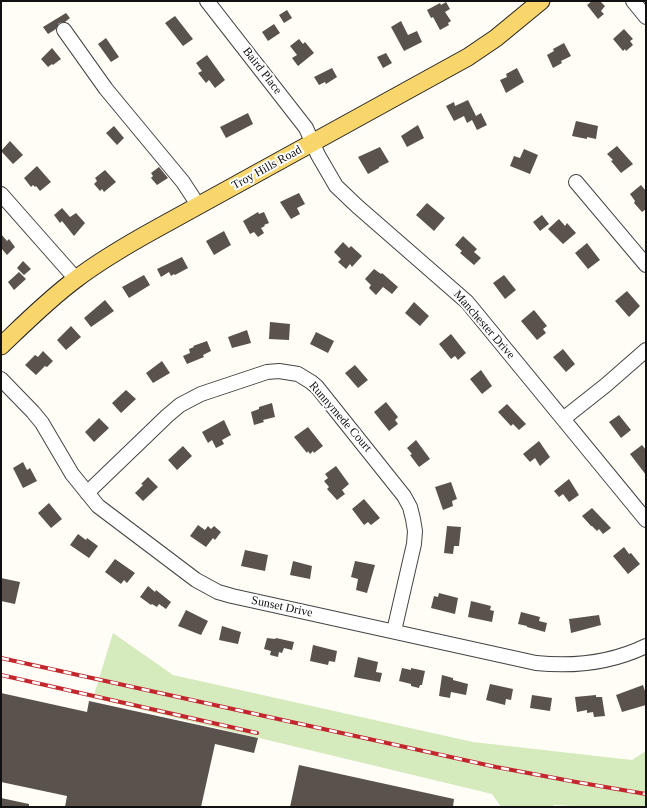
<!DOCTYPE html>
<style>
body{margin:0}
#map{position:relative;width:647px;height:808px;overflow:hidden;background:#fffdf5;font-family:Georgia,serif}
canvas{display:block}
.frame{position:absolute;inset:0;border:2px solid #111;pointer-events:none}
</style>
<div id="map">
<canvas width="647" height="808"></canvas>
<div class="frame"></div>
</div>
<script>
const c = document.querySelector('canvas').getContext('2d');
c.lineJoin = 'round';
function fillPath(path, color) { c.fillStyle = color; c.fill(path, 'evenodd'); }
function strokePath(path, color, width, dash) { c.strokeStyle = color; c.lineWidth = width; c.lineCap = dash ? 'butt' : 'round'; c.setLineDash(dash || []); c.stroke(path); }
function write(font, color, halo, rows, align = 'center') {
  c.font = font + ' Georgia,serif'; c.lineWidth = 4; c.setLineDash([]); c.textBaseline = 'middle'; c.strokeStyle = halo; c.fillStyle = color; for (const [text, x, y, turn = 0] of rows) {
    c.save(); c.translate(x, y); c.rotate((+turn || 0) * Math.PI / 180); c.textAlign = isNaN(turn) ? turn : align; if (halo) c.strokeText(text, 0, 0); c.fillText(text, 0, 0); c.restore();
  }
}
const green = new Path2D(`
 M113,633L173,675L473,742L632,760L646,751V807H586L554,805L552,807H501L492,794L93,698Z`);
const building = new Path2D(`
 M592,1H600L605,6L601,11L604,14L598,19L587,5Z
 M446,2L450,9L445,12L451,21L448,23L449,25L440,30L433,17L431,18L427,10L440,3L441,5Z
 M287,10L292,18L284,23L279,15Z
 M66,13L70,18L65,22L59,23L56,29L48,34L43,27Z
 M175,16L193,39L183,46L165,23Z
 M401,21L408,35L417,31L422,42L404,51L391,27Z
 M274,24L280,33L268,41L262,32Z
 M624,29L633,39L630,41L633,45L626,51L625,49L623,51L613,39Z
 M106,38L119,57L111,62L98,44Z
 M299,39L303,44L305,42L314,53L298,66L292,58L297,55L290,46Z
 M564,43L571,56L561,61L562,63L553,68L547,55L554,51L553,49Z
 M52,48L61,59L53,65L52,64L48,67L41,59Z
 M386,53L392,63L383,68L377,57Z
 M207,55L225,80L215,88L209,80L206,83L198,73L202,71L196,63Z
 M332,68L337,77L326,84L325,82L319,85L314,77Z
 M517,68L524,82L506,93L500,80L507,77L506,74Z
 M468,100L476,116L481,113L487,125L477,130L472,120L467,123L464,116L454,121L446,106L454,102L455,106Z
 M248,113L253,124L226,138L220,127Z
 M576,121L598,126L596,139L587,137V139L572,136Z
 M418,125L424,138L407,147L401,136Z
 M114,126L124,138L117,145L106,133Z
 M10,141L23,155L13,164L1,151Z
 M617,146L633,164L621,173L611,161L613,160L607,154Z
 M380,147L389,162L379,167V168L368,174L358,157Z
 M524,149L538,155L530,174L510,166L514,156L520,158Z
 M37,166L51,182L40,191L36,186L35,187L33,185L31,187L24,178Z
 M159,167L168,178L157,185L151,178L153,176L151,173Z
 M105,170L116,182L104,192L102,189L100,191L94,184L97,181L95,178Z
 M641,185L646,191V209L642,212L634,203L635,201L630,194Z
 M299,193L305,204L297,208L300,214L291,219L280,202Z
 M427,203L445,218L434,231L416,215Z
 M62,208L70,217L76,213L85,223L74,236L62,221L60,223L54,215Z
 M258,212L259,214L264,212L269,223L264,225L265,226L261,228L264,233L258,237L254,232L250,234L243,221Z
 M542,215L549,224L540,231L533,222Z
 M559,219L565,226L567,223L576,233L563,244L548,229Z
 M224,231L231,245L214,255L206,241Z
 M1,234L7,241L9,239L15,247L7,255L1,248Z
 M463,236L477,249L474,252L481,258L474,265L460,253L462,251L455,245Z
 M343,242L349,248L351,246L362,256L352,267L350,264L346,269L338,262L341,259L334,252Z
 M587,243L600,260L588,269L575,253Z
 M182,257L188,268L175,275L174,274L171,276L169,272L161,277L157,269Z
 M23,261L31,269L24,275L17,268Z
 M374,269L381,274L382,273L398,287L392,294L383,287L376,295L369,288L371,285L365,279Z
 M19,272L26,279L14,290L8,282Z
 M144,275L150,285L129,298L122,287Z
 M504,275L516,290L505,299L493,283Z
 M627,291L640,306L629,317L615,301Z
 M105,300L114,311L91,327L84,318Z
 M414,302L429,316L420,326L405,313Z
 M534,310L547,326L543,329L546,333L537,340L521,321Z
 M270,322L290,324L289,340L269,339Z
 M71,326L81,337L66,350L57,340Z
 M247,330L251,343L232,348L228,337Z
 M316,332L334,341L328,353L310,344Z
 M451,334L466,353L458,360L455,356L451,359L439,344Z
 M207,341L211,351L203,355L204,357L187,364L183,356L190,353L189,349L194,347L193,346Z
 M563,349L575,364L566,372L553,357Z
 M43,351L53,361L47,367L45,366L36,375L25,365L35,355L38,357Z
 M162,361L170,373L153,383L146,373Z
 M355,365L368,380L358,388L345,373Z
 M481,370L492,386L482,394L470,379Z
 M126,390L136,399L121,413L112,403Z
 M386,402L398,417L395,420L398,424L389,431L374,412Z
 M272,403L275,417L263,420L264,422L254,425L251,412L259,409V407Z
 M507,404L526,424L519,430L513,424L511,426L498,412Z
 M619,415L631,430L621,438L609,422Z
 M99,418L109,428L94,442L85,432Z
 M224,420L231,435L222,440L224,444L216,448L212,440L208,443L202,432Z
 M308,427L323,446L314,453L313,451L310,454L308,451L307,453L294,437Z
 M416,440L430,459L419,467L410,455L412,454L407,448Z
 M539,441L550,457L540,466L535,458L530,462L523,454Z
 M642,445L646,450V475L630,454Z
 M183,446L192,456L177,470L168,460Z
 M23,462L27,470L30,468L37,481L23,488L13,468Z
 M336,466L349,484L342,490L345,494L337,500L327,489L329,487L324,481L328,478L325,474Z
 M148,477L158,487L143,501L135,493L143,485L141,484Z
 M569,479L579,495L569,502L563,494L559,497L554,491Z
 M451,482L457,499L452,501L453,506L443,510L435,487Z
 M364,499L380,518L371,525L368,522L364,525L352,509Z
 M49,503L62,519L51,528L38,513Z
 M592,508L611,528L603,534L599,529L597,531L592,526H591L582,516Z
 M198,525L205,530L208,526L211,529L214,526L221,532L215,540L213,538L206,547L190,536Z
 M447,526L461,527L459,546H454L453,554L444,553Z
 M78,534L86,540L87,538L98,546L89,558L70,545Z
 M624,547L629,554L631,553L640,564L628,574L613,556Z
 M245,550L268,555L265,571L241,566Z
 M115,559L135,573L127,583L124,580L121,584L105,572Z
 M293,561L312,566L310,579L290,575Z
 M355,561L375,565L367,593L356,590L358,579L351,577Z
 M1,578L20,582L15,604L1,601Z
 M148,586L155,592L156,590L171,602L166,609L159,604L157,607L152,604L151,605L140,597Z
 M439,593L458,598L455,614L431,608L434,596L438,597Z
 M471,601L491,606L490,610L494,611L492,622L468,617Z
 M186,610L208,621L201,635L178,626Z
 M521,612L540,617L539,621L547,623L545,632L527,627V626L518,624Z
 M599,615L601,625L571,633L569,619Z
 M222,626L241,632L238,644L219,640Z
 M267,638L275,639L276,638L294,642L292,650L284,648L282,653L279,652L278,657L270,655L271,651L264,649Z
 M313,645L337,651L335,662L329,661L328,665L310,661Z
 M358,657L378,662L376,672L382,673L380,682L354,677Z
 M402,668L411,670V668L425,671L422,685H420L419,688L411,686V684L399,681Z
 M442,675L453,678V680L468,684L466,695L451,692L450,698L439,696Z
 M490,684L513,689L511,700L506,699L505,705L486,700Z
 M643,685L646,694V705L622,712L616,695Z
 M1,693L87,712L89,701L258,738L254,753L215,744L201,807H65L67,796L1,782Z
 M532,695L552,698L550,711L530,708Z
 M596,695V697H602L605,716L594,717L593,712L587,713V710L577,712L575,697Z
 M299,765L454,799L453,807H290Z
 M1,798L29,804V807H1Z`);
const minor = new Path2D(`
 M207,1L306,128L318,155L336,186L357,206L467,302L646,520
 M633,1L646,17
 M64,30L106,89L183,182L198,205
 M576,182L646,265
 M1,194L76,279
 M1,379L33,412L42,423L72,474L98,506L196,580L218,592L232,596L536,663C575,667 611,663 646,646
 M563,419L606,385L646,350
 M87,493L167,416L180,405L201,394L267,372L279,371L298,374L311,382L317,387L404,496L410,507L413,519L415,531L414,544L394,631`);
const major = new Path2D(`
 M1,346C25,323 49,299 76,279C101,260 127,245 154,230L468,57L496,38L541,1`);
const rail = new Path2D(`
 M1,658L496,767L576,782L646,794
 M1,675L257,733`);
const streetNames = [
 ["Baird Place",262,71,52],
 ["Troy Hills Road",267,168,-29],
 ["Manchester Drive",484,325,49],
 ["Runnymede Court",340,417,49],
 ["Sunset Drive",282,607,12]
];
fillPath(green, '#d5ebbd');
fillPath(building, '#5a524d');
strokePath(minor, '#444', 16);
strokePath(major, '#222', 19);
strokePath(minor, '#fff', 14);
strokePath(major, '#f9d66b', 17);
strokePath(rail, '#c4262e', 4);
strokePath(rail, '#fff', 2.5, [8]);
write('12px', '#111', '#fff', streetNames);
</script>
